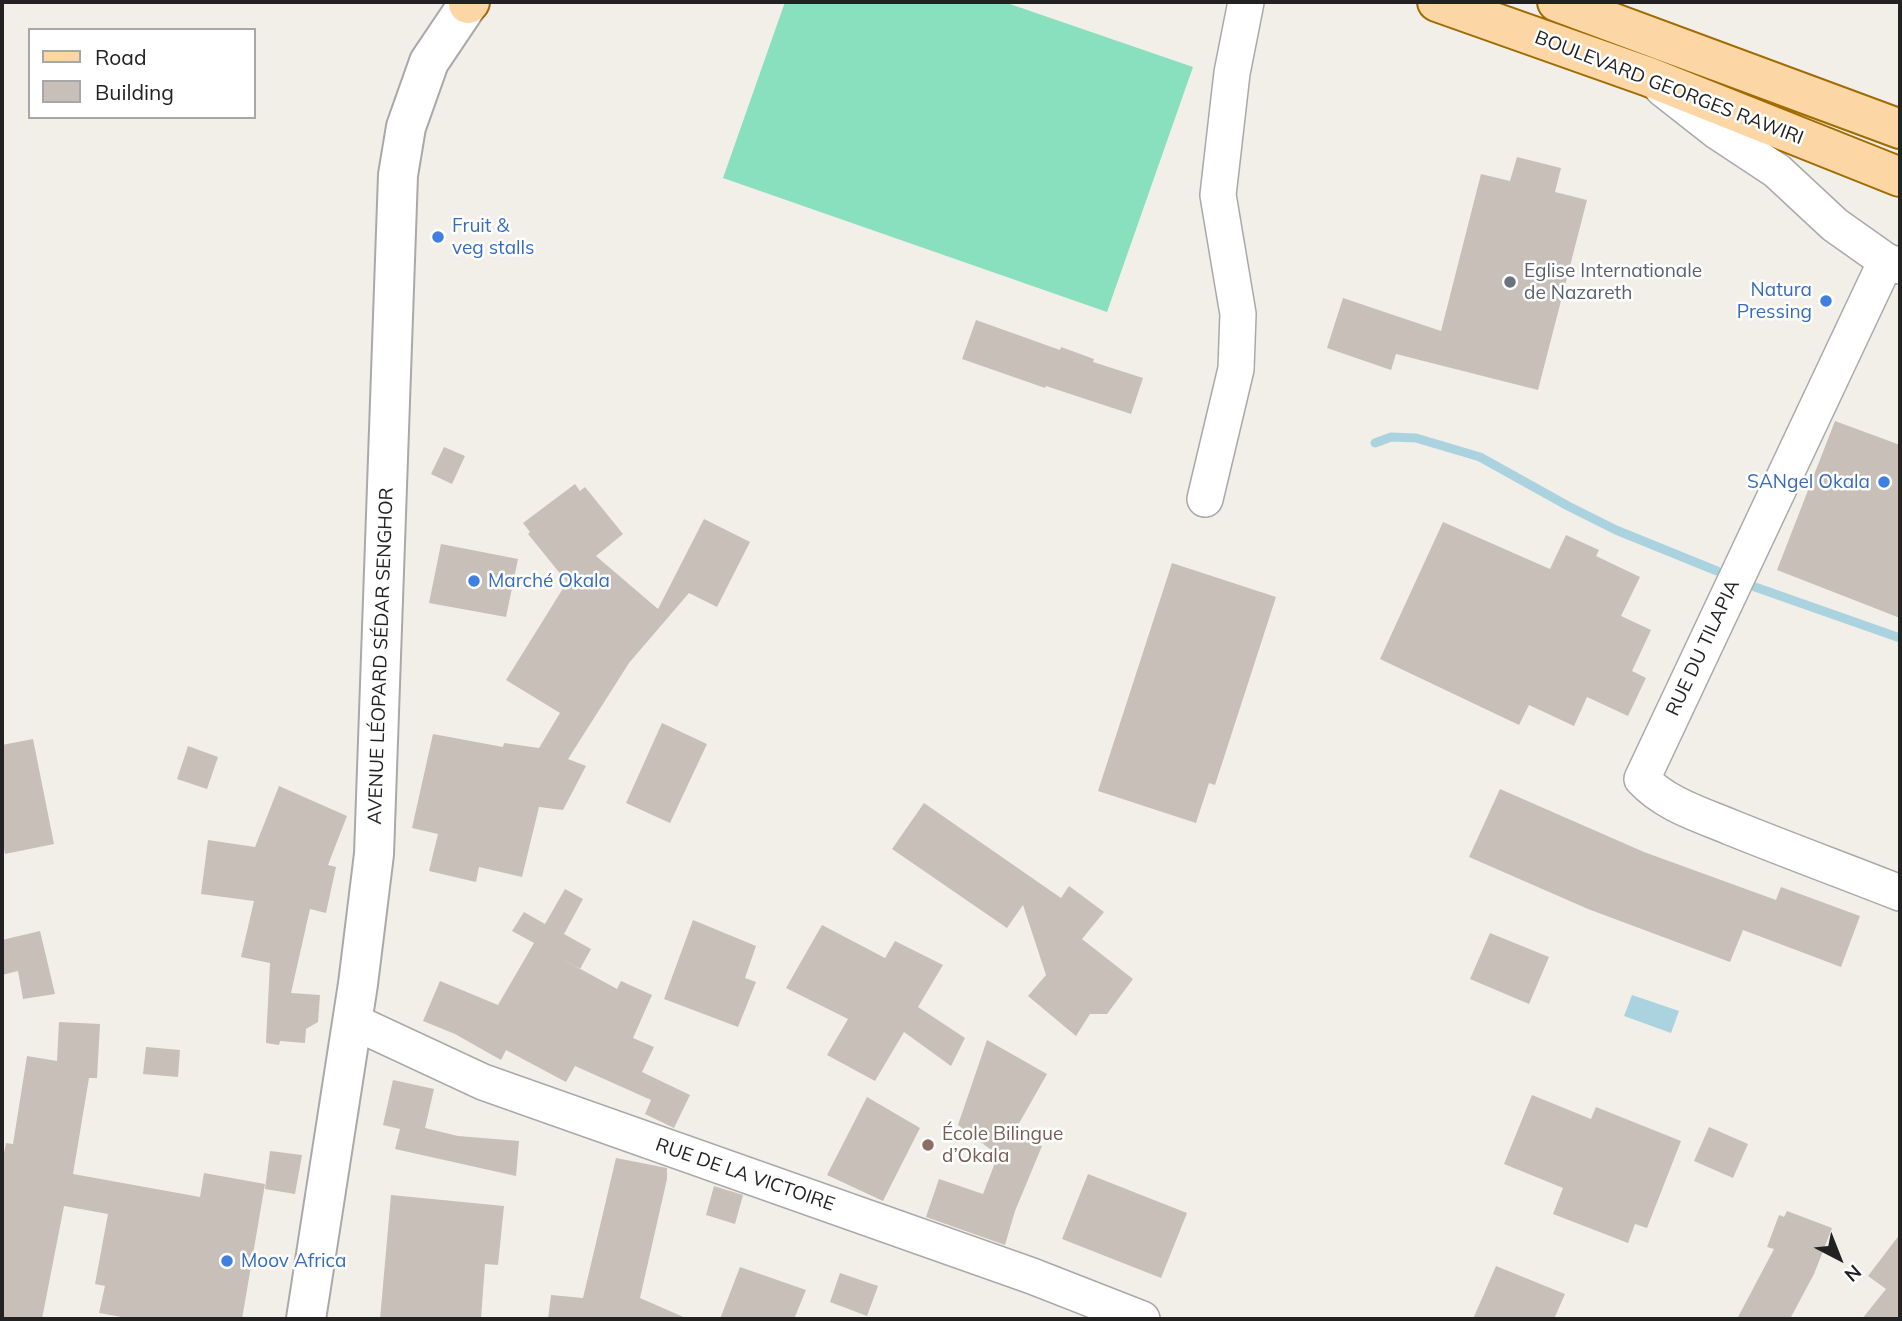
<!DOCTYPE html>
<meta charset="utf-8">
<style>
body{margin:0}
#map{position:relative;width:1902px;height:1321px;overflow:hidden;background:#f2efe9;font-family:Mulish,sans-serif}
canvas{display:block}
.frame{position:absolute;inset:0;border:4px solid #222;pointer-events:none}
.legend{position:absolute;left:28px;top:28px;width:228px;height:91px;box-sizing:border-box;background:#fff;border:2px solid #a7a7a7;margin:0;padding:9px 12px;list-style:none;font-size:21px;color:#222}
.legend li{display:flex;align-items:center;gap:14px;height:35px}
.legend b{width:35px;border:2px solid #a7a7a7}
.north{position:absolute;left:1804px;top:1223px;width:70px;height:70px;-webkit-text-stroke:5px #fff;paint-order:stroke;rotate:138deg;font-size:19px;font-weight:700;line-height:28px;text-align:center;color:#222}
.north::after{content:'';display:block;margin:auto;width:24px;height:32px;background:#222;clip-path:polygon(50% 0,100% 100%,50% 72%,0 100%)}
</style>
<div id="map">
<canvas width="1902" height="1321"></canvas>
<div class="frame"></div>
<ul class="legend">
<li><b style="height:9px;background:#fcd6a4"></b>Road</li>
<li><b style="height:19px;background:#c7bfb8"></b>Building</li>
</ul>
<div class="north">N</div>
</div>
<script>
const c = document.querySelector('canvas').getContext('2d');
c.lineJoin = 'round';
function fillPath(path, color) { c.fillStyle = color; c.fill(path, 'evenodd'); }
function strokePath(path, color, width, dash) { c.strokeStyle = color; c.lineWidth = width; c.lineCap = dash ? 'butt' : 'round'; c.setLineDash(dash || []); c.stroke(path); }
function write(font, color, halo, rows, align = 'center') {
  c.font = font + ' Mulish,sans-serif'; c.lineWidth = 5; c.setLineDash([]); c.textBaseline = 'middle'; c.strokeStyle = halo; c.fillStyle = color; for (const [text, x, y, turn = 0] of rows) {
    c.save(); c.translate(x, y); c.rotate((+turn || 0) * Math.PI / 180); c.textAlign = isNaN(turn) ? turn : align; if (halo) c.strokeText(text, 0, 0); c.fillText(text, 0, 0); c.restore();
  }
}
const pitch = new Path2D(`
 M785,2H1004L1193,67L1107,312L723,178Z`);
const water = new Path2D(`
 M1632,995L1679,1011L1671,1033L1624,1016Z`);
const stream = new Path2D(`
 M1375,443L1391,437L1416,438L1480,457L1568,506L1616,530L1717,571
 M1755,587L1900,638`);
const building = new Path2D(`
 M1517,157L1561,168L1555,192L1587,200L1538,390L1396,354L1391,370L1327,348L1343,298L1441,331L1481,174L1510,181Z
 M976,320L1060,350L1061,347L1094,359L1093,362L1143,378L1131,414L1046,386L1045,388L962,359Z
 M1835,421L1900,445V618L1777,570Z
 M444,447L465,456L452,484L431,474Z
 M575,484L580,491L585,487L623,534L596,556L658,609L704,519L750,542L717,607L689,593L629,663L568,759L586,766L563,810L539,807L522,877L479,867L476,882L429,871L438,834L412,828L433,734L503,747L504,743L539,748L560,713L506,680L567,582L528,534L530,532L523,523Z
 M1443,522L1550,569L1566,535L1599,550L1596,556L1640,577L1621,616L1651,630L1632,671L1646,678L1628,716L1587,697L1574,726L1529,705L1519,725L1380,659Z
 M441,544L518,559L506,617L429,603Z
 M1172,563L1276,597L1215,785L1209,783L1196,823L1098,791Z
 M662,723L707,744L670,823L626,803Z
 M33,739L54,844L5,854L2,838V745Z
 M188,746L218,757L207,789L177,779Z
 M279,786L347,816L328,865L336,867L326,913L310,909L291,993L320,995L318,1022L306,1029L305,1043L280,1041L279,1045L266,1043V1041L270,963L241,957L254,901L201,894L208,840L255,847Z
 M1500,789L1644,852L1776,900L1781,887L1860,916L1841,967L1743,930L1730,962L1588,909L1469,857Z
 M924,803L1061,898L1069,886L1104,912L1082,939L1133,979L1107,1014H1090L1076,1036L1028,996L1046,975L1023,905L1007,928L892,849Z
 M565,889L583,899L564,934L591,949L580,969L555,955L617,989L621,981L652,995L633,1038L654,1047L642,1072L690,1095L674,1128L645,1114L651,1100L575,1066L566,1082L506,1050L501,1060L455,1034L423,1021L440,981L498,1005L534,943L512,931L524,912L545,924Z
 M693,920L756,946L745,978L756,982L738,1027L664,999Z
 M822,925L885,958L895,941L943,965L918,1007L965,1038L951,1066L904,1032L875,1081L827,1055L848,1019L786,988Z
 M40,931L55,994L23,999L18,971L2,975V940Z
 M1490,933L1549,957L1529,1004L1470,979Z
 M59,1022L100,1024L97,1078H89L73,1174L200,1197L204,1173L265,1184L242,1319H133L99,1313L105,1286L95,1284L108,1214L64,1206L42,1319H2V1164L6,1143L13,1144L27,1056L57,1061Z
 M987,1040L1047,1074L1013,1134L1042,1146L1015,1211L1005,1245L926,1217L939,1179L983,1194L998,1155L958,1125Z
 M146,1047L180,1050L178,1077L143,1074Z
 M393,1080L434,1089L425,1128L458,1136L519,1141L516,1176L395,1149L400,1129L383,1125Z
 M1532,1095L1591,1119L1596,1107L1681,1141L1647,1228L1635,1224L1628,1243L1553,1214L1563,1188L1504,1164Z
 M867,1097L920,1128L883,1201L827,1175Z
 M1709,1127L1748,1144L1733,1178L1694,1161Z
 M270,1151L302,1155L295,1194L265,1189Z
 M616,1158L667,1168V1179L640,1298L688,1319H548L551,1295L583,1298Z
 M1088,1174L1187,1213L1161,1278L1062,1239Z
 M714,1186L743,1195L735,1224L706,1215Z
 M391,1195L504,1206L498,1265L485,1264L481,1319H380Z
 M1787,1211L1832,1228L1814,1274L1790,1319H1737L1774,1249L1767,1247L1779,1215L1784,1217Z
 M1900,1234V1319H1862L1886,1289L1868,1276Z
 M1496,1266L1565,1294L1554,1319H1473Z
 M740,1267L806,1290L794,1319H720Z
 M840,1273L878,1286L867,1316L830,1302Z`);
const minor = new Path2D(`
 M1662,88L1718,132L1777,171L1835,225L1886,261L1900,266
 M1886,261L1642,779C1665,804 1699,814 1730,827C1787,850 1844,871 1900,893
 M1205,499L1236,369L1238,314L1218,195L1232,73L1246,2
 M352,1021L483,1082L1032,1276L1142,1319`);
const tertiary = new Path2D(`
 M306,1319L358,984L374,854L398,175L406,127L429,62L468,4`);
const primary = new Path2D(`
 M1437,2L1649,77L1900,177
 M1557,2L1900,129
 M468,4L470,2`);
const markers = [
 [438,237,7,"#3f7fe0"],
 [1510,282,7,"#6b7280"],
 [1826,301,7,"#3f7fe0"],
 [1884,482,7,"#3f7fe0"],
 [474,581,7,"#3f7fe0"],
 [928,1145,7,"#8d6e63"],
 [227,1261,7,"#3f7fe0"]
];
const streetNames = [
 ["BOULEVARD GEORGES RAWIRI",1669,88,21],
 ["RUE DU TILAPIA",1703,648,-65],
 ["AVENUE LÉOPARD SÉDAR SENGHOR",381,656,-88],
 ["RUE DE LA VICTOIRE",745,1175,19]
];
const shopNames = [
 ["Fruit &",452,226],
 ["veg stalls",452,248],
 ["Natura",1812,290,"right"],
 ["Pressing",1812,312,"right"],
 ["SANgel Okala",1870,482,"right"],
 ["Marché Okala",488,581],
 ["Moov Africa",241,1261]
];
const worshipNames = [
 ["Eglise Internationale",1524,271],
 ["de Nazareth",1524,293]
];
const educationNames = [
 ["École Bilingue",942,1134],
 ["d’Okala",942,1156]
];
fillPath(pitch, '#88e0be');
fillPath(water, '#aad3df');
strokePath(stream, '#aad3df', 9);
fillPath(building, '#c7bfb8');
strokePath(minor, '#a9a9a9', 38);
strokePath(tertiary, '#a9a9a9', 42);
strokePath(primary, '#a06b00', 42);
strokePath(minor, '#fff', 35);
strokePath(tertiary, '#fff', 38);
strokePath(primary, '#fcd6a4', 38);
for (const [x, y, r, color] of markers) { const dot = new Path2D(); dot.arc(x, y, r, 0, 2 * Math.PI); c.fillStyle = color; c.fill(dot); strokePath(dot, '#fff', 2.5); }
write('19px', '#222', '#fff', streetNames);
write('19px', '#366cbe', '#fff', shopNames, 'left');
write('19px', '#5b616d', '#fff', worshipNames, 'left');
write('19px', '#785e54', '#fff', educationNames, 'left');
</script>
